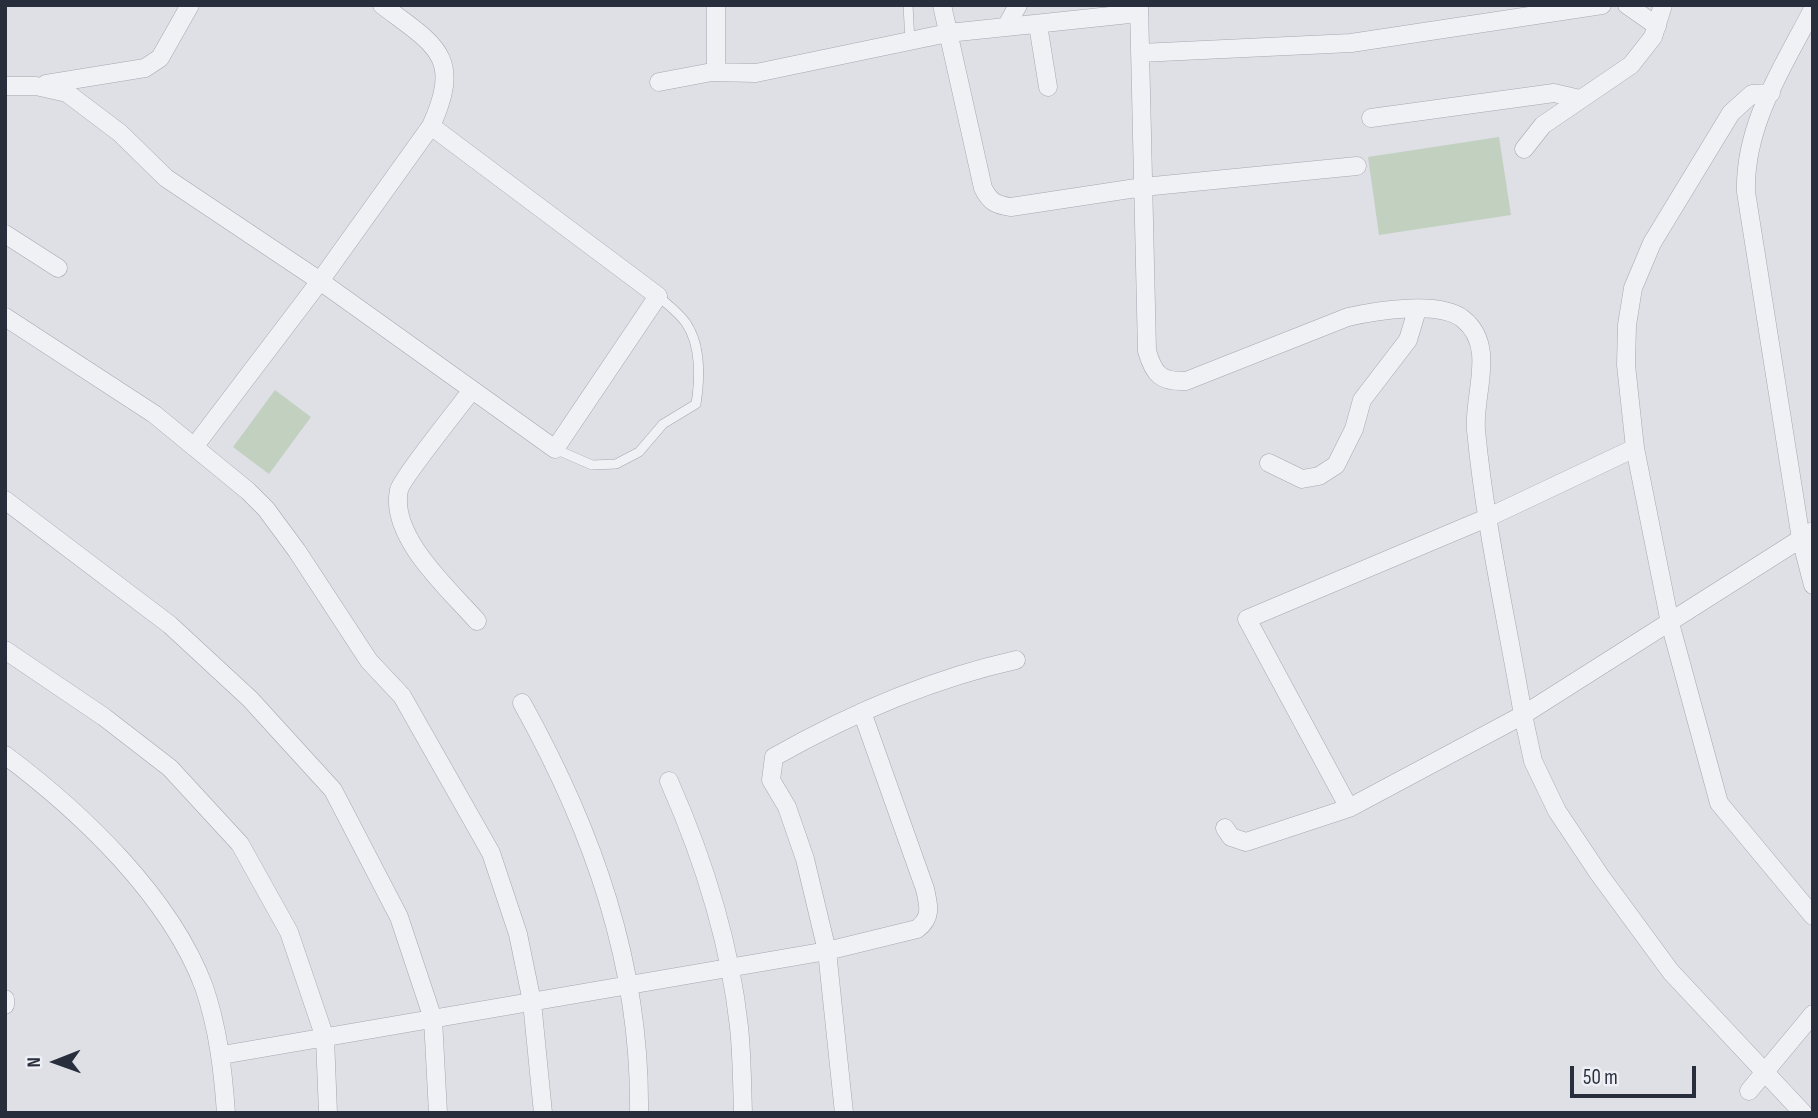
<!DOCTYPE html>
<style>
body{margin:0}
#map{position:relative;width:1818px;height:1118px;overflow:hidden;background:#dee0e6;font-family:"Sofia Sans Condensed",sans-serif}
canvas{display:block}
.frame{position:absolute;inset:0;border:7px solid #282e3c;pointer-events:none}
.north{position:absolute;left:21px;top:1027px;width:70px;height:70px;-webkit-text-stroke:5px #edeff4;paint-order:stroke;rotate:269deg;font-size:19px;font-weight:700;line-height:28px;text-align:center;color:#282e3c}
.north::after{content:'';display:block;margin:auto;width:24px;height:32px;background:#282e3c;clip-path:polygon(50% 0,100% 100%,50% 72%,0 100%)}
.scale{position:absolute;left:1570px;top:1066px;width:126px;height:32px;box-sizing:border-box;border:4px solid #282e3c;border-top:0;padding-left:9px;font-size:21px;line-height:24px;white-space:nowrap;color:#282e3c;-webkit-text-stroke:5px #edeff4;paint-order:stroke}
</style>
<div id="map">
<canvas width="1818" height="1118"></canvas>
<div class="frame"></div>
<div class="north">N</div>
<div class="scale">50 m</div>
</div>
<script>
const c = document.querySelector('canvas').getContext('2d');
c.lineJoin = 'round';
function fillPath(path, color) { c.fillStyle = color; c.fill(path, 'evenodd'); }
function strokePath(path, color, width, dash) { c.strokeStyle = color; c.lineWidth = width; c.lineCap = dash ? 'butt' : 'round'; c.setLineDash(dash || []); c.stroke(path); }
const green = new Path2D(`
 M1499,137L1511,215L1379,235L1368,157Z
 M275,390L311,417L269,474L233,447Z`);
const lane = new Path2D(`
 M908,5L910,42
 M555,449L592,465L616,464L639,452L663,424L696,404C700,379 701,345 686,323C679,313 667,304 658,296`);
const street = new Path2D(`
 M716,5V72
 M942,5L983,188C990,202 996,205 1011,207L1143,187L1357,166
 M1018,5L1006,27L1139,13
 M1139,5L1147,351C1154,375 1161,382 1186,381L1348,317C1375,311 1439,300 1463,319C1497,346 1473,394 1476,430C1485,526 1507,621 1523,715L1533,761L1557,811L1599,874L1671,972L1803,1113
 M1627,5L1657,26
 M1813,9C1783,67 1744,125 1746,192L1801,539L1813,585
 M1038,25L1048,87
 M1140,53L1351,43L1602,5
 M659,82L712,72L756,73L948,33L1006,27
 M46,84L145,68L160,58L190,5
 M5,86H36L67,93L120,133L166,178L320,281L555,449L658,296L431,126
 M1771,93L1752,94L1731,113L1652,243L1633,288L1627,325L1626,365L1635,448L1670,623L1719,803L1813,916
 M1371,118L1554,93L1580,99
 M1524,149L1543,125L1631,65L1653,37L1663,5
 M5,234L58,268
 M5,317L154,414L248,491L266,509L297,551L369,661L402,696L491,853L518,934L532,1002L543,1113
 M472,390C460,406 402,478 399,490C389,537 449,589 477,621
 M194,447L320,281L431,126C463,56 435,45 382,5
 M1269,463L1302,479L1319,476L1336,465L1354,429L1362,400L1408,340L1417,310
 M5,500L170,625L250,699L333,790L399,917L433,1019L438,1113
 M5,650L104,717L170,768L240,844L289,932L325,1038L328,1113
 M522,703C593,831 641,965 639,1113
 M5,755C81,812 170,896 204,987C218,1028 223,1070 226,1113
 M669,781C703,858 730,944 739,1027C742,1055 742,1084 743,1113
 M1349,808L1247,619L1489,517L1635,448
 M1225,828L1231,837L1246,842L1349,808L1523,715L1813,531
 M5,999V1005
 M222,1055L827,951L917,929C932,918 929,906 925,889L862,712
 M1749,1091L1813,1014
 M844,1113L827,951L805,859L787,807L771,780L774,757C850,714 931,679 1016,660`);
fillPath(green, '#c2d0bf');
strokePath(lane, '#a4a7b0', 10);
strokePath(street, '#a4a7b0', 19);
strokePath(lane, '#f0f1f5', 9);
strokePath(street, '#f0f1f5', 18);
</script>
